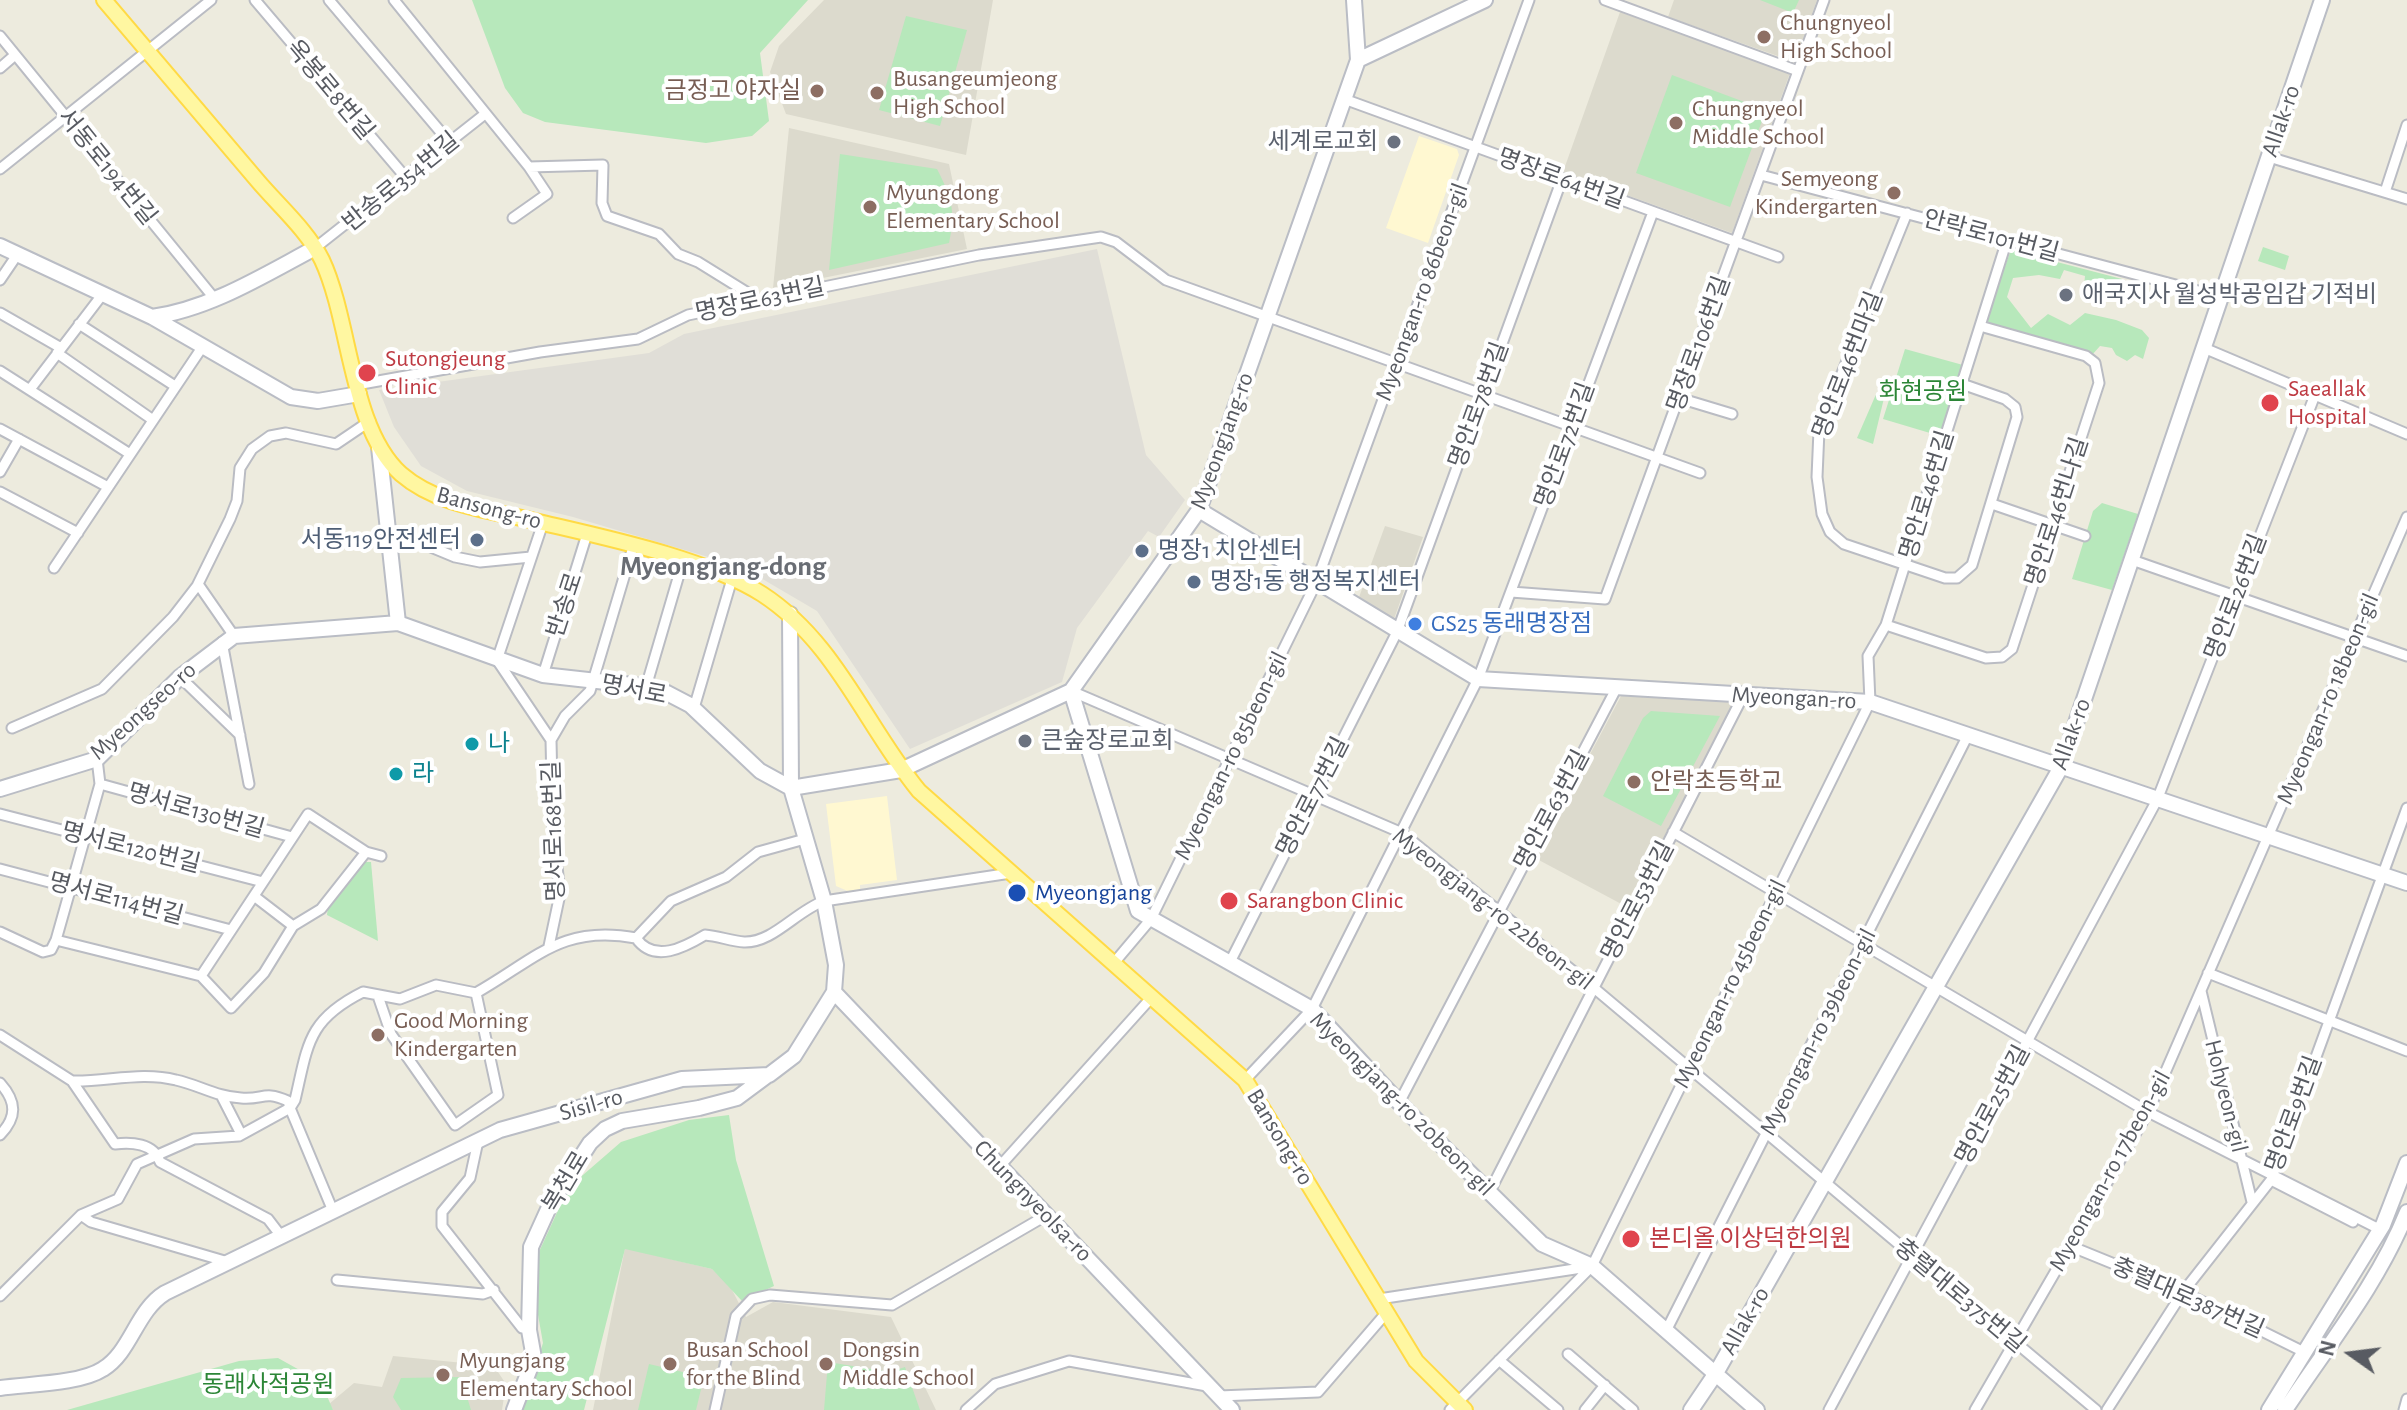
<!DOCTYPE html>
<meta charset="utf-8">
<style>
body{margin:0}
#map{position:relative;width:2407px;height:1410px;overflow:hidden;background:#edebde;font-family:"Alegreya Sans",sans-serif}
canvas{display:block}
.north{position:absolute;left:2311px;top:1314px;width:80px;height:80px;-webkit-text-stroke:6px #fff;paint-order:stroke;rotate:284deg;font-size:22px;font-weight:700;line-height:32px;text-align:center;color:#585b62}
.north::after{content:'';display:block;margin:auto;width:28px;height:36px;background:#585b62;clip-path:polygon(50% 0,100% 100%,50% 72%,0 100%)}
</style>
<div id="map">
<canvas width="2407" height="1410"></canvas>
<div class="north">N</div>
</div>
<script>
const c = document.querySelector('canvas').getContext('2d');
c.lineJoin = 'round';
function fillPath(path, color) { c.fillStyle = color; c.fill(path, 'evenodd'); }
function strokePath(path, color, width, dash) { c.strokeStyle = color; c.lineWidth = width; c.lineCap = dash ? 'butt' : 'round'; c.setLineDash(dash || []); c.stroke(path); }
function write(font, color, halo, rows, align = 'center') {
  c.font = font + ' "Alegreya Sans","Noto Sans KR",sans-serif'; c.lineWidth = 8; c.setLineDash([]); c.textBaseline = 'middle'; c.strokeStyle = halo; c.fillStyle = color; for (const [text, x, y, turn = 0] of rows) {
    c.save(); c.translate(x, y); c.rotate((+turn || 0) * Math.PI / 180); c.textAlign = isNaN(turn) ? turn : align; if (halo) c.strokeText(text, 0, 0); c.fillText(text, 0, 0); c.restore();
  }
}
const commercial = new Path2D(`
 M1419,136L1457,149L1459,155L1428,243L1386,228Z
 M887,796L897,880L860,885V890L850,892L836,886L826,804Z`);
const industrial = new Path2D(`
 M1097,249L1146,455L1185,500L1159,537L1148,531L1077,628L1062,682L910,749L817,611L742,567L573,517L467,491L421,466L394,427L379,390L649,353L684,334Z`);
const education = new Path2D(`
 M824,0H993L966,155L786,114L770,72L779,46Z
 M1674,0H1817L1796,58L1789,60L1668,17Z
 M1620,12L1790,73L1732,233L1563,172Z
 M789,128L949,164L967,249L773,288Z
 M1385,526L1423,537L1394,619L1358,600Z
 M1621,696L1730,701L1733,707L1627,907L1535,858Z
 M625,1248L712,1269L729,1284L746,1317L773,1302L891,1317L936,1410H593Z
 M393,1356L494,1366L506,1384L502,1410H333L329,1404L354,1383L382,1387Z`);
const green = new Path2D(`
 M472,0H808L760,53L769,121L752,136L706,143L545,122L523,113L505,88Z
 M1760,0H1799L1793,13Z
 M906,16L967,30L940,126L879,110Z
 M1672,75L1766,110L1730,207L1636,173Z
 M840,154L937,169C952,198 956,212 949,243L829,270Z
 M2263,247L2289,256L2285,270L2258,261Z
 M2011,250L2122,279L2119,289L2098,284L2084,286L2085,276L2064,270L2060,279L2039,275L2013,278L2007,297L2031,328L2048,314L2070,325L2085,313L2116,320L2142,330L2149,338L2143,359L2135,355L2127,361L2116,355L2112,348L2100,346L2092,355L1983,325Z
 M1905,349L1963,365L1940,436L1883,419Z
 M1877,392L1885,394L1873,444L1857,438Z
 M2102,503L2138,514L2112,590L2072,579L2093,511Z
 M1651,711L1720,716L1661,826L1603,796L1643,718Z
 M364,862H371L378,941L327,915L328,906Z
 M729,1115L736,1160L774,1286L742,1301L712,1269L625,1249L584,1410H522L543,1343L537,1309L538,1254L560,1206L576,1181L621,1142L689,1120Z
 M278,1358L321,1382L333,1410H67L239,1361Z
 M828,1362L890,1372L905,1367L920,1410H824Z
 M649,1364L704,1377L696,1410H638Z
 M461,1377L471,1410H401L393,1397L401,1378Z`);
const street = new Path2D(`
 M255,0L407,179
 M329,0L450,143
 M394,0L529,167L603,165L602,203L607,216L659,234L678,254L698,262L748,293L752,302
 M1605,0L1798,71
 M0,36L214,298
 M0,68L15,55
 M1344,99L1778,257
 M2269,157L2407,199
 M0,169L211,0
 M1761,175L2221,297
 M2385,192L2407,125
 M1907,213L1819,430L1817,477L1822,514L1830,532L1844,544L1945,578H1957L1972,565L2017,417L2015,407L2005,399L1962,384
 M513,218L547,194L529,167
 M315,248L485,114
 M0,280L17,255
 M0,313L61,348
 M79,324L175,386
 M2204,348L2407,434
 M57,353L153,420
 M0,371L130,454
 M356,385L540,352L638,339L688,315L979,255L1101,237L1116,242L1166,280L1700,473
 M31,388L102,295
 M1679,398L1732,414
 M0,429L108,487
 M0,472L19,439
 M0,492L78,533
 M1992,504L2085,536
 M543,523L497,660L551,740
 M390,530L455,557L480,562L531,557
 M2132,560L2407,656
 M54,568L203,346
 M198,584L234,636
 M1511,592L1605,599L1824,0
 M1886,625L1986,658L2002,657L2012,649L2099,383L2095,363L2086,356L1980,326
 M222,642L249,784
 M543,675L587,534
 M180,677L240,735
 M646,687L683,561
 M1071,691L1402,833L1594,988L2096,1410
 M694,708L732,579
 M12,728L102,689L173,617L197,586L230,519L237,501L240,468L252,449L270,436L286,433L336,444L370,421
 M100,784L292,837
 M0,814L263,882
 M1673,832L2148,1112L2381,1230
 M0,869L231,930
 M254,896L293,926
 M0,932L43,952L51,950L56,940L201,976L231,1008L264,973L293,926L321,909L366,852
 M636,938L671,901L726,877L758,852L805,839
 M56,940L100,784L97,759
 M549,946L560,894L553,830L551,740L565,716L590,691L633,547
 M1230,962L1397,632L1562,179
 M1113,964L1151,919L1316,583L1529,0
 M2208,973L2407,1051
 M201,976L308,814L366,852L381,856
 M2201,991L2252,1202
 M378,996L391,1034L455,1125L498,1095L476,993
 M0,1035L72,1081L115,1144C131,1142 154,1143 160,1162L268,1219L281,1236
 M1245,1080L1312,1009L1478,679L1653,212
 M72,1081C107,1082 141,1071 176,1080C199,1085 217,1097 241,1098C264,1100 263,1090 288,1101L290,1108L295,1100C308,1045 307,1020 363,992L400,999L436,985L476,993C536,959 562,924 636,938C654,964 685,947 705,935C718,936 731,941 744,942C773,943 796,911 824,901L1011,873
 M0,1083C17,1102 17,1117 0,1135
 M221,1095L241,1134
 M1400,1101L1616,689
 M478,1141L470,1178L442,1212V1226L522,1328L529,1327
 M1000,1166L1151,998
 M2271,1180L2353,1222
 M1489,1193L1744,694
 M81,1215L91,1222L228,1262
 M2070,1246L2183,1292L2304,1352
 M337,1280L483,1294L494,1290
 M0,1296L81,1215L118,1199L137,1164L194,1139L239,1136L290,1108L333,1211
 M1379,1299L1588,1267
 M1667,1329L1968,735
 M1568,1354L1633,1410
 M1499,1360L1558,1410
 M1219,1396L1318,1392L1387,1312
 M715,1410L736,1316L752,1299L770,1295L892,1305L1047,1215
 M966,1410L995,1384L1069,1361L1207,1386
 M1450,1410L1592,1266L1870,702L1868,656L1886,625L2007,240
 M1585,1410L1605,1385
 M1829,1410L2157,800L2315,395
 M1975,1410L2148,1112L2407,517
 M2107,1410L2183,1292L2271,1180L2407,808
 M2404,1410L2407,1399`);
const secondary = new Path2D(`
 M1358,60L1485,0
 M0,246L152,317L291,397L318,401L359,394
 M152,317C210,309 264,275 315,248
 M379,447L398,623
 M1199,510L1478,679L1870,702L2407,883
 M1071,691L1138,911L1312,1009L1407,1111L1542,1244L1592,1266L1757,1410
 M0,789L97,759L180,677L234,636L398,623L543,675L642,686L667,693L690,705L760,771L791,788L901,770L1071,691L1199,510L1358,60L1354,0
 M834,992L1232,1410
 M0,1388C28,1384 80,1384 103,1369C131,1352 136,1311 165,1293L500,1130L682,1079L769,1075L794,1056L834,992L836,965L824,901L791,788L790,614
 M514,1410L534,1358L529,1330L531,1247L551,1203L590,1143L605,1129L622,1121L699,1108L737,1098L768,1075
 M1691,1410L1716,1373L2061,767L2322,0
 M2269,1410L2383,1225L2407,1163
 M2285,1410C2328,1345 2378,1284 2407,1212`);
const primary = new Path2D(`
 M104,0C155,60 206,120 257,180C278,205 308,231 322,260C351,322 350,428 401,474C439,507 496,511 543,523C607,538 707,559 762,594C836,642 865,725 919,791L1245,1080L1416,1361L1465,1410`);
const markers = [
 [1764,37,8,"#8d6e63"],
 [817,91,8,"#8d6e63"],
 [877,93,8,"#8d6e63"],
 [1676,123,8,"#8d6e63"],
 [1394,142,8,"#6b7280"],
 [1894,193,8,"#8d6e63"],
 [870,207,8,"#8d6e63"],
 [2066,295,8,"#6b7280"],
 [367,373,10,"#e0444e"],
 [2270,403,10,"#e0444e"],
 [477,540,8,"#5c6f8a"],
 [1142,551,8,"#5c6f8a"],
 [1194,582,8,"#5c6f8a"],
 [1415,624,8,"#3f7fe0"],
 [1025,741,8,"#6b7280"],
 [472,744,8,"#0f9aa8"],
 [396,774,8,"#0f9aa8"],
 [1634,782,8,"#8d6e63"],
 [1017,893,10,"#1a4fb4"],
 [1229,901,10,"#e0444e"],
 [378,1035,8,"#8d6e63"],
 [1631,1239,10,"#e0444e"],
 [670,1364,8,"#8d6e63"],
 [826,1364,8,"#8d6e63"],
 [443,1375,8,"#8d6e63"]
];
const educationNames = [
 ["Chungnyeol",1780,23],
 ["High School",1780,51],
 ["Busangeumjeong",893,79],
 ["High School",893,107],
 ["금정고 야자실",801,91,"right"],
 ["Chungnyeol",1692,109],
 ["Middle School",1692,137],
 ["Semyeong",1878,179,"right"],
 ["Kindergarten",1878,207,"right"],
 ["Myungdong",886,193],
 ["Elementary School",886,221],
 ["안락초등학교",1650,782],
 ["Good Morning",394,1021],
 ["Kindergarten",394,1049],
 ["Busan School",686,1350],
 ["for the Blind",686,1378],
 ["Dongsin",842,1350],
 ["Middle School",842,1378],
 ["Myungjang",459,1361],
 ["Elementary School",459,1389]
];
const streetNames = [
 ["옥봉로8번길",330,90,50],
 ["Allak-ro",2281,121,-71],
 ["서동로194번길",107,167,51],
 ["명장로64번길",1561,179,20],
 ["반송로354번길",401,182,-39],
 ["안락로101번길",1991,236,15],
 ["Myeongan-ro 86beon-gil",1422,292,-70],
 ["명장로63번길",760,300,-12],
 ["명장로106번길",1699,344,-70],
 ["명안로46번마길",1848,365,-69],
 ["명안로78번길",1479,405,-70],
 ["Myeongjang-ro",1222,441,-70],
 ["명안로72번길",1565,445,-70],
 ["명안로46번길",1927,495,-73],
 ["Bansong-ro",489,508,15],
 ["명안로46번나길",2057,512,-72],
 ["명안로26번길",2236,597,-69],
 ["반송로",565,605,-72],
 ["명서로",634,690,11],
 ["Myeongan-ro",1794,698,3],
 ["Myeongan-ro 18beon-gil",2328,699,-67],
 ["Myeongseo-ro",143,711,-42],
 ["Allak-ro",2071,734,-70],
 ["Myeongan-ro 85beon-gil",1231,756,-64],
 ["명안로77번길",1313,797,-63],
 ["명안로63번길",1552,810,-62],
 ["명서로130번길",196,811,16],
 ["명서로168번길",554,831,-92],
 ["명서로120번길",131,848,14],
 ["명서로114번길",116,899,15],
 ["명안로53번길",1638,901,-63],
 ["Myeongjang-ro 22beon-gil",1493,909,38],
 ["Myeongan-ro 45beon-gil",1730,984,-64],
 ["Myeongan-ro 39beon-gil",1818,1032,-63],
 ["Hohyeon-gil",2226,1096,76],
 ["Myeongjang-ro 20beon-gil",1402,1104,45],
 ["Sisil-ro",591,1105,-16],
 ["명안로25번길",1993,1105,-62],
 ["명안로9번길",2294,1114,-70],
 ["Bansong-ro",1280,1137,59],
 ["Myeongan-ro 17beon-gil",2110,1171,-61],
 ["복천로",566,1182,-59],
 ["Chungnyeolsa-ro",1033,1201,46],
 ["충렬대로375번길",1960,1296,40],
 ["충렬대로387번길",2188,1298,24],
 ["Allak-ro",1745,1321,-60]
];
const worshipNames = [
 ["세계로교회",1378,142,"right"],
 ["애국지사 월성박공임갑 기적비",2082,295],
 ["큰숲장로교회",1041,741]
];
const healthNames = [
 ["Sutongjeung",385,359],
 ["Clinic",385,387],
 ["Saeallak",2288,389],
 ["Hospital",2288,417],
 ["Sarangbon Clinic",1247,901],
 ["본디올 이상덕한의원",1649,1239]
];
const parkNames = [
 ["화현공원",1923,392],
 ["동래사적공원",268,1385]
];
const serviceNames = [
 ["서동119안전센터",461,540,"right"],
 ["명장1 치안센터",1158,551],
 ["명장1동 행정복지센터",1210,582]
];
const shopNames = [
 ["GS25 동래명장점",1431,624]
];
const cultureNames = [
 ["나",488,744],
 ["라",412,774]
];
const transitNames = [
 ["Myeongjang",1035,893]
];
const quarterNames = [
 ["Myeongjang-dong",723,567]
];
fillPath(commercial, '#fff8d1');
fillPath(industrial, '#e0ded7');
fillPath(education, '#dcdacd');
fillPath(green, '#b7e8bb');
strokePath(street, '#babcc3', 13);
strokePath(secondary, '#babdc5', 18);
strokePath(primary, '#ffda45', 18);
strokePath(street, '#fff', 9);
strokePath(secondary, '#fff', 14);
strokePath(primary, '#fff7a1', 14);
for (const [x, y, r, color] of markers) { const dot = new Path2D(); dot.arc(x, y, r, 0, 2 * Math.PI); c.fillStyle = color; c.fill(dot); strokePath(dot, '#fff', 3); }
write('24px', '#785e54', '#fff', educationNames, 'left');
write('24px', '#585b62', '#fff', streetNames);
write('24px', '#5b616d', '#fff', worshipNames, 'left');
write('24px', '#be3a42', '#fff', healthNames, 'left');
write('24px', '#2c8637', '#fff', parkNames);
write('24px', '#4e5e75', '#fff', serviceNames, 'left');
write('24px', '#366cbe', '#fff', shopNames, 'left');
write('24px', '#0d838f', '#fff', cultureNames, 'left');
write('24px', '#164399', '#fff', transitNames, 'left');
write('bold 28px', '#696d74', '#fff', quarterNames);
</script>
